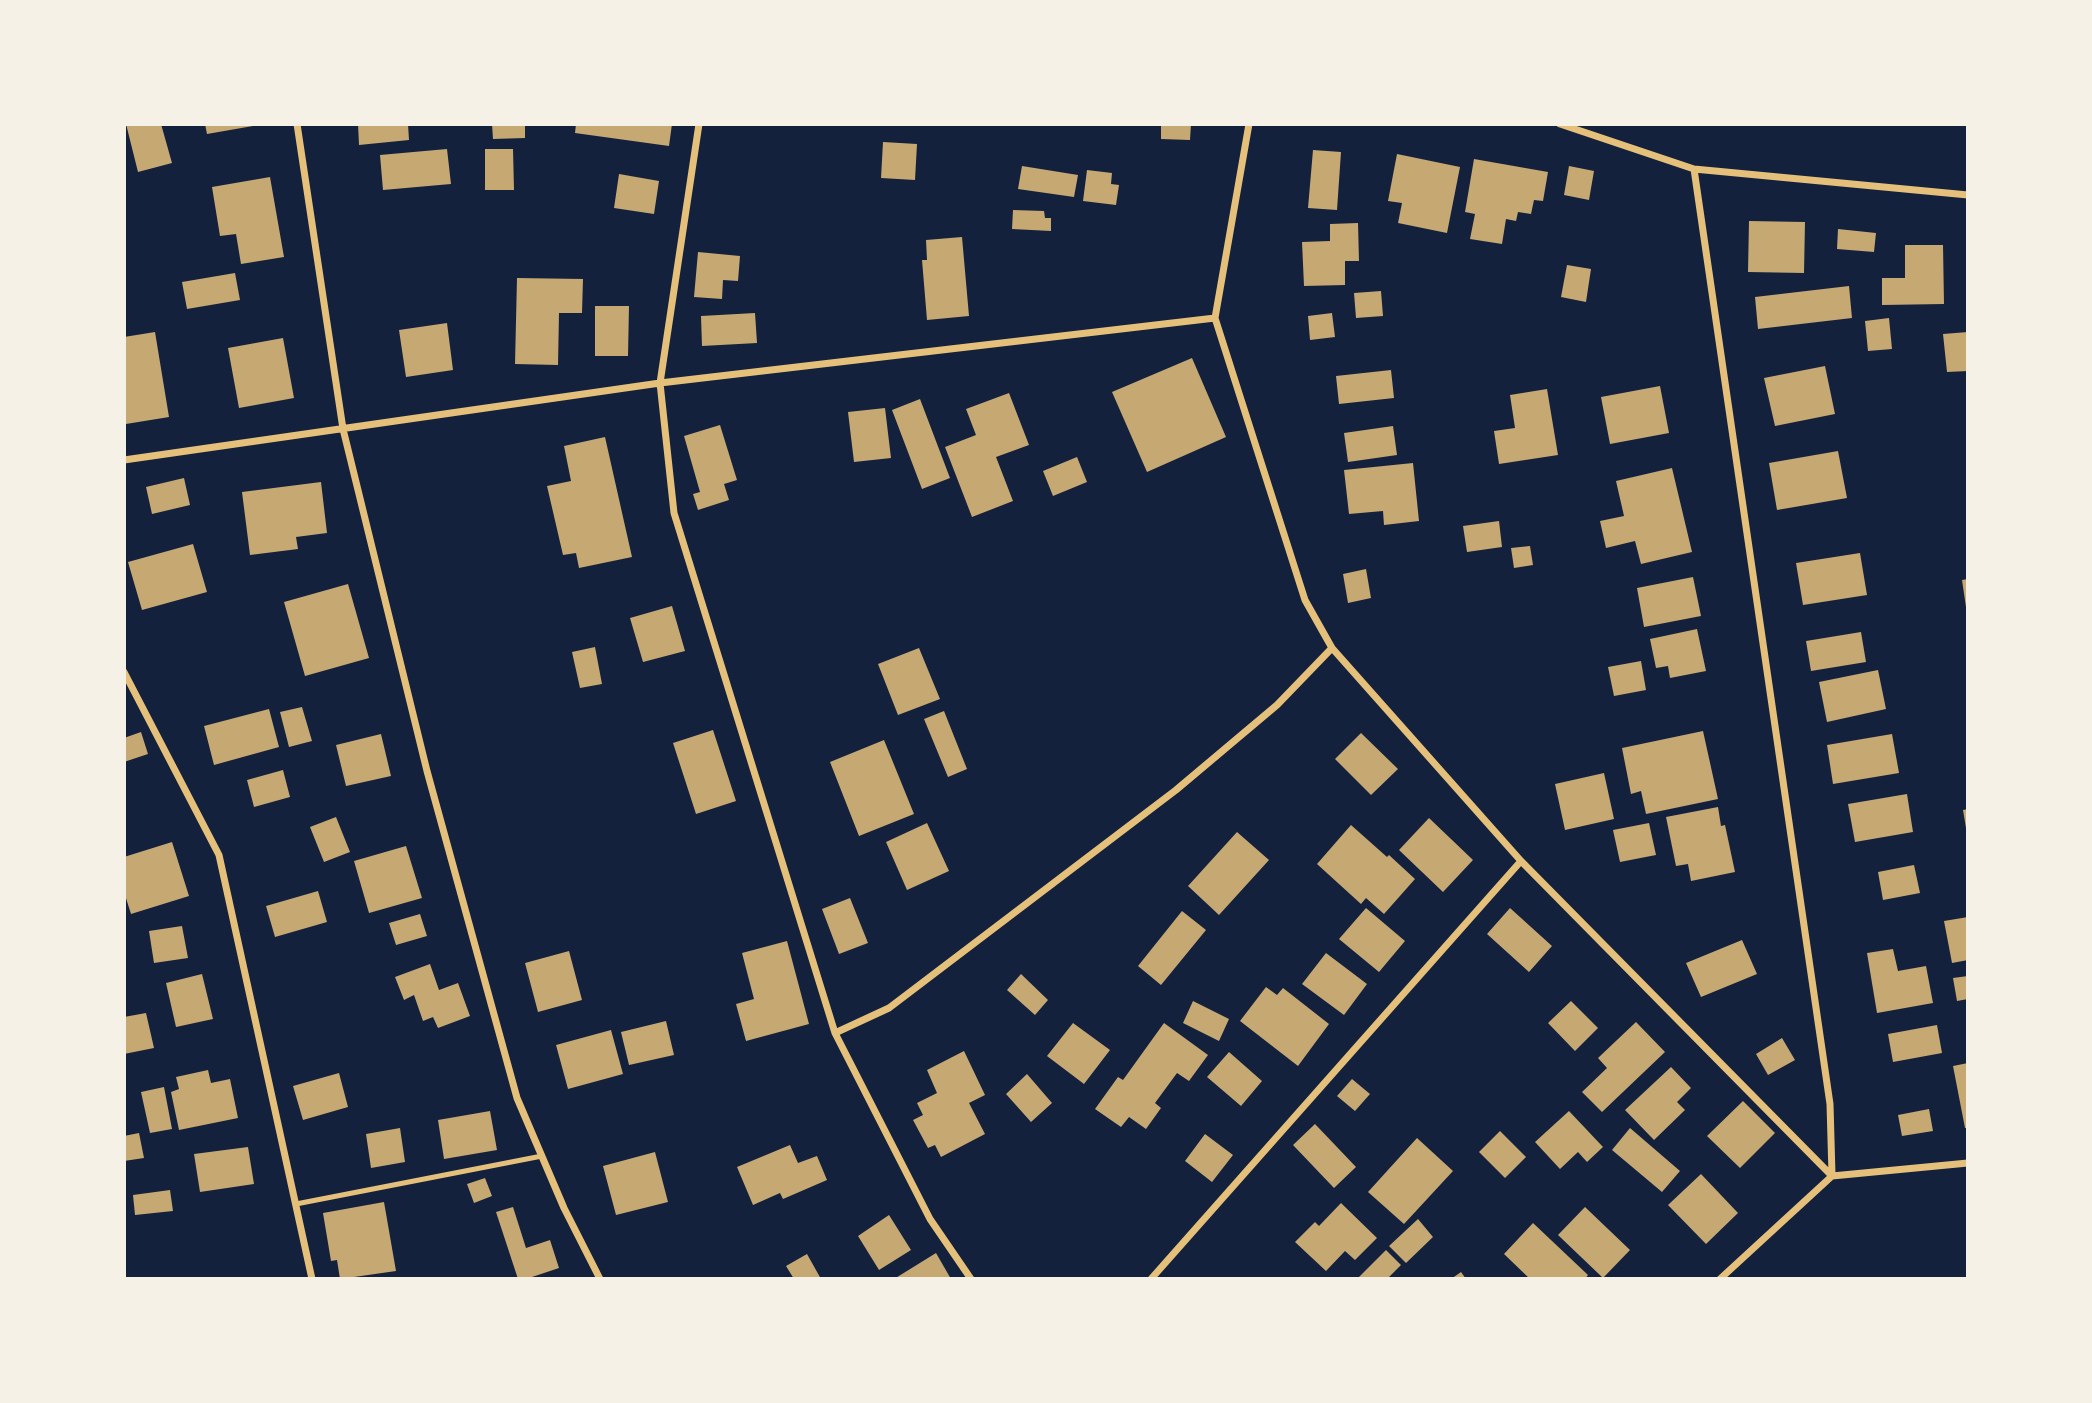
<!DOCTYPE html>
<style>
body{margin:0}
#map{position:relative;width:2092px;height:1403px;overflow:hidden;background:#14213d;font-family:Arial,sans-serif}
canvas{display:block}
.frame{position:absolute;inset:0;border:126px solid #f6f1e7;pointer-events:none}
</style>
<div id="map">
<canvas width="2092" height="1403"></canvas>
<div class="frame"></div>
</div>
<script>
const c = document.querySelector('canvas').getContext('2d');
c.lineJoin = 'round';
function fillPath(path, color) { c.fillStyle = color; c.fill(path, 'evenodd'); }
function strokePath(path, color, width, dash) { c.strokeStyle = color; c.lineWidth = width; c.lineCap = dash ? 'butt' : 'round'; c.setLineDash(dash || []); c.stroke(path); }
const building = new Path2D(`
 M126,124H161L172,163L138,172Z
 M205,124H253V126L207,134Z
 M358,124H408L409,140L359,145Z
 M492,124H525V138L493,139Z
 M576,124H672L669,146L575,133Z
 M1161,124H1191L1190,140L1161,139Z
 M883,142L917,144L915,180L881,178Z
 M447,149L451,184L383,190L380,155Z
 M485,149H513L514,190H485Z
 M1313,150L1341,152L1337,210L1308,208Z
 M1397,154L1460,167L1447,233L1398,223L1402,203L1388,201Z
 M1474,159L1548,172L1543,201L1534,200L1531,214L1518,212L1516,221L1506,219L1502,244L1470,239L1475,214L1465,212Z
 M1022,166L1078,175L1074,197L1018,189Z
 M1569,166L1594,171L1589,200L1564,195Z
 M1087,170L1112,173L1111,184L1119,185L1116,205L1083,201Z
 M619,174L659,181L654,214L614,208Z
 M270,177L284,257L241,264L236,234L220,236L212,187Z
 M1013,210L1044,211L1045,218H1051V231L1012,229Z
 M1749,221L1805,222L1804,273L1748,272Z
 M1358,223L1359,261H1345V285L1304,286L1302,242L1330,241V224Z
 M1838,229L1876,233L1874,252L1837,249Z
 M962,237L969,316L927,320L922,260H927L926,240Z
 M1905,245H1943L1944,304L1882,305V278H1905Z
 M698,252L740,256L738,281L723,280L722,299L694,297Z
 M1567,265L1591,269L1586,302L1561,297Z
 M235,273L240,300L187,309L182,282Z
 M517,278L583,279L582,313H559L558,365L515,364Z
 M1849,286L1852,318L1758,329L1755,297Z
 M1381,291L1383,316L1356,318L1354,293Z
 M595,306H629L628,356H595Z
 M755,313L757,343L702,346L701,316Z
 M1332,313L1335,337L1310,340L1308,316Z
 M1889,318L1892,349L1868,351L1865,321Z
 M447,323L453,370L406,377L399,330Z
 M155,332L169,417L126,424L124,412V337Z
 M1968,332V371L1947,372L1943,334Z
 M283,338L294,398L239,408L228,348Z
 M1192,358L1226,437L1147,472L1112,392Z
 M1825,366L1835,414L1775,426L1764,378Z
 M1391,370L1394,398L1339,404L1336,376Z
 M1660,386L1669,433L1610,444L1601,397Z
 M1547,389L1558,455L1499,464L1494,431L1515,428L1510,395Z
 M1009,393L1029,445L996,457L1013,501L972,517L945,447L976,435L966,409Z
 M920,399L950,478L922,489L892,410Z
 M885,408L891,458L854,462L848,412Z
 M720,425L737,480L724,484L729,500L698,510L693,494L700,492L684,436Z
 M1393,426L1397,455L1348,462L1344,433Z
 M605,437L632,557L579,568L576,553L563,555L547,486L571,481L564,446Z
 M1838,451L1847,498L1777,510L1769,463Z
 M1077,457L1087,482L1053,496L1043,471Z
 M1413,463L1419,521L1384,525L1383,511L1349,514L1344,470Z
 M1672,468L1692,552L1641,564L1635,541L1606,548L1600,521L1624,516L1616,481Z
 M184,478L190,505L152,514L146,487Z
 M321,482L327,533L296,537L298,549L250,555L242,492Z
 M1499,521L1502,547L1467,552L1463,526Z
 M193,544L207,592L142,610L128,562Z
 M1530,546L1533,565L1514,568L1511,548Z
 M1860,553L1867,595L1803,605L1796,563Z
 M1366,569L1371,598L1348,603L1343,574Z
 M1693,577L1701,616L1644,627L1637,588Z
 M1968,579V607H1966L1962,580Z
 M348,584L369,658L305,676L284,602Z
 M672,606L685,651L643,662L630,618Z
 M1697,629L1706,671L1670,678L1668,666L1656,668L1650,639Z
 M1861,632L1866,662L1811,671L1806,641Z
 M595,647L602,684L580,688L572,652Z
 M919,648L940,699L898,715L878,664Z
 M1641,661L1646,690L1614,696L1608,667Z
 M1878,670L1886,709L1827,722L1819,682Z
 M302,707L312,741L289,747L280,712Z
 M269,709L279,747L214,765L204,726Z
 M944,711L967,769L948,777L924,719Z
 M713,730L736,801L696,814L673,743Z
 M1703,731L1718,799L1646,814L1641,791L1631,794L1622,748Z
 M141,732L148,754L124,762V738Z
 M1361,733L1398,769L1371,795L1335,759Z
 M381,734L391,776L346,786L336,745Z
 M1892,734L1899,773L1833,784L1827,745Z
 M884,740L914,814L859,836L830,762Z
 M283,770L290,797L254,807L247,780Z
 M1604,773L1614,819L1565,830L1555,784Z
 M1907,794L1913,832L1855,842L1848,804Z
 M1718,807L1721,826L1725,825L1735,872L1691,881L1688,864L1676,866L1666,817Z
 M1968,809V828H1966L1963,810Z
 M336,817L350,852L324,862L310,827Z
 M1429,818L1473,860L1443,892L1399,850Z
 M927,823L949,871L907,890L886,842Z
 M1649,823L1656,855L1620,862L1613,830Z
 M1351,825L1387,857L1389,855L1415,879L1384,914L1366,898L1361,904L1317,864Z
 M1237,832L1269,860L1219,915L1188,886Z
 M172,842L189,896L131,914L124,892V857Z
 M406,846L422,898L369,913L354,861Z
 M1914,865L1920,893L1883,900L1878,872Z
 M318,891L327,922L275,937L266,906Z
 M850,898L868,943L839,954L822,909Z
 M1366,908L1405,941L1379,972L1339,939Z
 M1510,908L1552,946L1529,972L1487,934Z
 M1182,911L1206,930L1161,985L1138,966Z
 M420,914L427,936L396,945L389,923Z
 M1968,917V960L1952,963L1944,921Z
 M182,926L188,958L154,963L149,931Z
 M1742,940L1757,974L1701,997L1686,963Z
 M787,941L809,1024L746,1041L736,1004L754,999L742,953Z
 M1893,949L1898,971L1926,966L1933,1003L1877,1013L1867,953Z
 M569,951L582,1000L538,1012L525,963Z
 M1326,953L1367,984L1344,1015L1302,984Z
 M430,964L439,990L458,983L470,1016L438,1028L433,1017L423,1021L414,995L404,1000L395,977Z
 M202,974L213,1019L176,1027L166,983Z
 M1021,974L1048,1000L1035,1015L1007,990Z
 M1968,976V999L1957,1001L1953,978Z
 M1266,987L1277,995L1283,988L1329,1024L1298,1066L1240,1021Z
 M1193,1001L1229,1019L1219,1041L1183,1023Z
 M1571,1001L1598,1028L1575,1051L1548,1023Z
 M146,1013L154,1048L124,1054V1017Z
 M666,1021L674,1055L629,1065L621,1032Z
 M1636,1022L1665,1052L1602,1112L1582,1092L1607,1068L1598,1058Z
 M1073,1023L1110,1050L1084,1084L1047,1056Z
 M1164,1023L1208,1055L1189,1081L1177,1073L1155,1103L1161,1108L1146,1129L1129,1117L1121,1127L1095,1109L1118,1077L1123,1080Z
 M1937,1025L1942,1053L1893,1062L1888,1034Z
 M611,1030L623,1074L568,1089L556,1045Z
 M1782,1038L1795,1060L1768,1075L1756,1054Z
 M964,1051L985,1095L969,1103L985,1134L941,1157L935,1145L928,1148L913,1120L923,1115L917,1103L937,1093L927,1070Z
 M1229,1052L1262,1081L1241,1106L1207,1077Z
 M1968,1063V1128H1965L1953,1066Z
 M1671,1067L1691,1088L1677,1102L1685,1110L1654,1140L1625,1110Z
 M208,1070L211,1083L230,1079L238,1118L179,1130L171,1092L179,1089L176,1077Z
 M339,1073L348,1107L303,1120L293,1086Z
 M1027,1074L1052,1103L1031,1122L1006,1094Z
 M1352,1079L1370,1094L1355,1111L1337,1096Z
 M164,1087L172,1129L150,1133L141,1092Z
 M1743,1101L1775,1133L1740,1168L1707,1136Z
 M1929,1109L1933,1131L1902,1136L1898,1115Z
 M490,1111L497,1150L444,1159L438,1120Z
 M1569,1111L1603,1147L1587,1162L1578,1152L1560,1169L1535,1142Z
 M1315,1124L1356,1167L1334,1188L1293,1145Z
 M400,1128L405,1162L371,1168L366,1134Z
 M1630,1128L1680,1171L1662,1192L1612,1150Z
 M1500,1131L1526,1157L1505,1178L1479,1152Z
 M139,1133L144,1158L124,1161V1136Z
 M1205,1134L1233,1155L1212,1182L1185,1161Z
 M1417,1138L1453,1171L1404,1224L1368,1192Z
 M790,1145L798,1163L817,1156L827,1180L783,1199L780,1193L753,1205L737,1167Z
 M248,1147L254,1184L200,1192L194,1154Z
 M655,1152L668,1202L616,1215L603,1166Z
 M1701,1174L1738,1213L1706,1244L1668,1205Z
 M485,1178L492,1196L474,1203L467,1184Z
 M170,1190L173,1211L135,1215L133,1195Z
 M384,1202L396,1271L340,1279L337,1260L331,1261L323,1213Z
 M1341,1203L1377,1238L1355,1260L1345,1251L1326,1271L1295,1242L1315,1222L1319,1226Z
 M513,1207L526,1248L550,1240L559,1268L526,1279H518L496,1212Z
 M1585,1207L1630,1250L1603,1278L1558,1235Z
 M889,1215L911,1250L879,1270L858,1236Z
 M1418,1219L1433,1237L1406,1263L1389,1246Z
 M1533,1223L1588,1275L1585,1279H1530L1504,1254Z
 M1386,1250L1401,1265L1387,1279H1357Z
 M936,1253L951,1279H894Z
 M807,1254L821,1279H794L786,1266Z
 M1461,1272L1466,1279H1451Z`);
const service = new Path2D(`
 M296,1204L542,1156`);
const minor = new Path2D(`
 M297,124L343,429L427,771L517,1098L564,1208L600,1279
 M699,124L660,383L674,513L835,1033L930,1219L971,1279
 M1249,124L1215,318L1305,600L1332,648L1521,861L1832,1176
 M1560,124L1694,169L1968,195
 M1694,169L1830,1104L1832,1175
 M124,460L660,383L1215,318
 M124,672L219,855L312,1279
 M835,1033L889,1008L1176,790L1277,705L1332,648
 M1151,1279L1521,861
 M1720,1279L1832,1176L1968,1163`);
fillPath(building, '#c6a872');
strokePath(service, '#e5c07b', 5);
strokePath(minor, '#e5c07b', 7);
</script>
